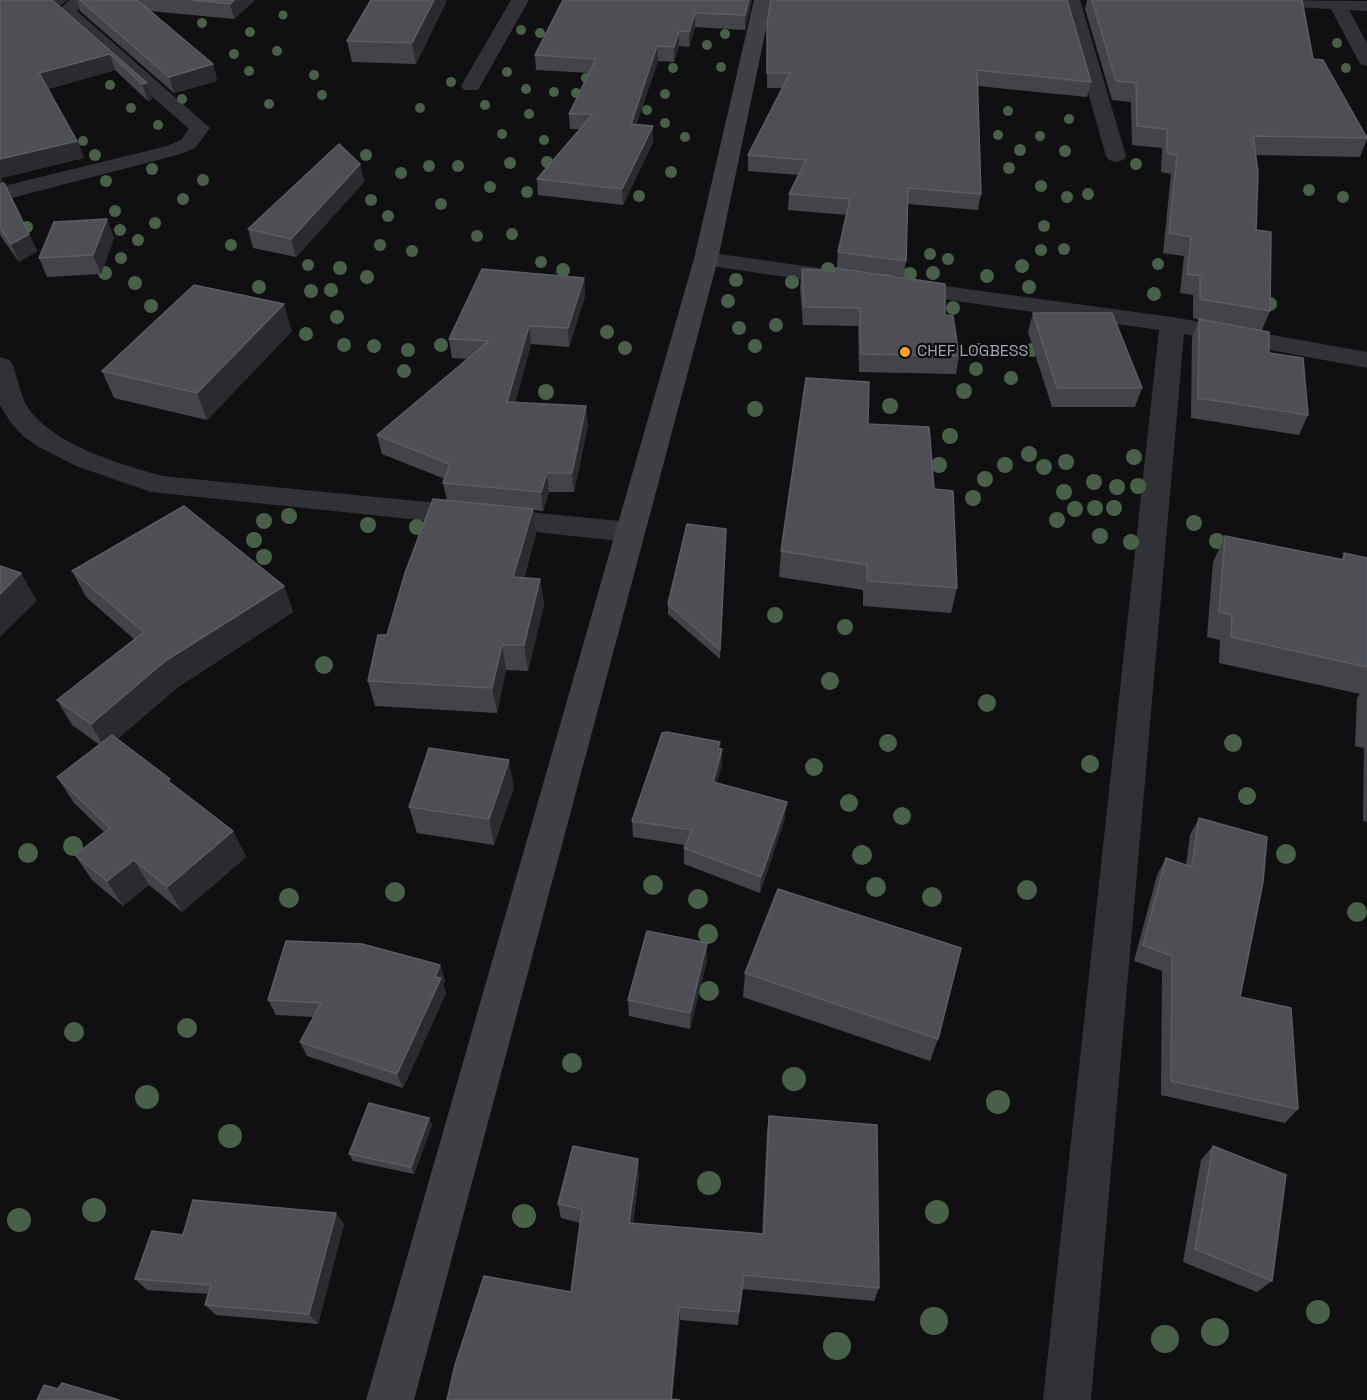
<!DOCTYPE html>
<style>
body{margin:0}
canvas{display:block;background:#101012}
</style>
<canvas width="1367" height="1400"></canvas>
<script>
const c = document.querySelector('canvas').getContext('2d');
c.lineJoin = 'round';
function fillPath(path, color) { c.fillStyle = color; c.fill(path, 'evenodd'); }
function strokePath(path, color, width, dash) { c.strokeStyle = color; c.lineWidth = width; c.lineCap = dash ? 'butt' : 'round'; c.setLineDash(dash || []); c.stroke(path); }
function write(font, color, halo, rows, align = 'center') {
  c.font = font + ' "Space Grotesk",sans-serif'; c.lineWidth = 4.5; c.setLineDash([]); c.textBaseline = 'middle'; c.strokeStyle = halo; c.fillStyle = color; for (const [text, x, y, turn = 0] of rows) {
    c.save(); c.translate(x, y); c.rotate((+turn || 0) * Math.PI / 180); c.textAlign = isNaN(turn) ? turn : align; if (halo) c.strokeText(text, 0, 0); c.fillText(text, 0, 0); c.restore();
  }
}
const minor = new Path2D(`
 M70,0H90L77,11L210,128L195,148L181,154L0,201V187L167,146L181,140L189,129L60,15L57,11Z
 M511,0H529L478,90H464L461,86Z
 M1062,0H1080L1126,156L1123,160L1116,162L1109,160L1106,156Z
 M1246,0L1367,1V11L1349,10L1367,43V66L1360,64L1358,60L1331,9L1255,5L1249,4Z
 M706,252L847,272L855,274L859,279L855,284L847,286L698,264L694,259L698,254Z
 M901,280L1172,317L1367,352V368L1184,334L1091,1400H1043L1159,330L893,292L889,287L893,282Z
 M0,357L9,360L13,365C18,380 21,400 31,412C59,447 121,464 162,476L630,522L640,525L645,532L640,539L630,542L151,492L76,466L39,447L23,436L11,423L0,405Z`);
const secondary = new Path2D(`
 M754,0H772L718,259L414,1400H366L694,259Z`);
const trees = [
 [283,15,4.5],
 [202,23,5],
 [521,30,5],
 [250,32,5],
 [540,33,5],
 [725,34,5],
 [1337,43,5],
 [707,45,5],
 [277,51,5],
 [234,54,5],
 [721,67,5],
 [673,68,5],
 [1346,68,5],
 [249,71,5],
 [507,72,5],
 [314,75,5],
 [586,78,5],
 [451,82,5],
 [110,85,5],
 [526,89,5],
 [554,92,5],
 [576,93,5],
 [665,94,5],
 [322,95,5],
 [182,99,5],
 [269,104,5],
 [485,105,5],
 [131,108,5],
 [420,108,5],
 [647,110,5],
 [1008,111,5],
 [529,114,5],
 [1069,119,5],
 [665,123,5],
 [158,125,5],
 [502,134,5],
 [998,135,5],
 [1040,136,5],
 [685,137,5],
 [544,140,5],
 [83,141,5],
 [1020,150,6],
 [1065,151,6],
 [95,155,6],
 [366,155,6],
 [547,162,6],
 [510,163,6],
 [1136,164,6],
 [429,166,6],
 [458,166,6],
 [1009,168,6],
 [152,169,6],
 [671,172,6],
 [401,173,6],
 [203,180,6],
 [106,181,6],
 [1041,186,6],
 [490,187,6],
 [1309,190,6],
 [527,192,6],
 [1088,194,6],
 [639,196,6],
 [1067,197,6],
 [1343,197,6],
 [183,199,6],
 [371,200,6],
 [441,204,6],
 [115,211,6],
 [388,216,6],
 [155,223,6],
 [1044,226,6],
 [27,227,6],
 [120,230,6],
 [512,234,6],
 [477,236,6],
 [138,240,6],
 [231,245,6],
 [380,245,6],
 [1064,249,6],
 [1041,250,6],
 [412,251,6],
 [930,254,6],
 [121,258,6],
 [948,259,6],
 [541,262,6],
 [1158,264,6],
 [308,265,6],
 [1022,266,7],
 [340,268,7],
 [828,269,7],
 [563,270,7],
 [105,273,7],
 [933,273,7],
 [910,274,7],
 [886,275,7],
 [987,276,7],
 [367,277,7],
 [736,280,7],
 [792,282,7],
 [135,283,7],
 [259,287,7],
 [1029,287,7],
 [331,290,7],
 [311,291,7],
 [1154,294,7],
 [728,301,7],
 [1270,304,7],
 [151,306,7],
 [953,308,7],
 [337,317,7],
 [776,325,7],
 [739,328,7],
 [607,332,7],
 [306,334,7],
 [344,345,7],
 [441,345,7],
 [374,346,7],
 [755,346,7],
 [625,348,7],
 [408,350,7],
 [979,350,7],
 [1032,350,7],
 [976,369,7],
 [404,371,7],
 [1011,378,7],
 [964,391,8],
 [546,392,8],
 [890,406,8],
 [755,409,8],
 [950,436,8],
 [1029,454,8],
 [1134,457,8],
 [1066,462,8],
 [939,465,8],
 [1005,465,8],
 [1044,467,8],
 [985,479,8],
 [1094,482,8],
 [1138,486,8],
 [1117,487,8],
 [1064,492,8],
 [973,498,8],
 [1095,508,8],
 [1114,508,8],
 [1075,509,8],
 [289,516,8],
 [1057,520,8],
 [264,521,8],
 [1194,523,8],
 [368,525,8],
 [417,527,8],
 [1100,536,8],
 [254,540,8],
 [1217,541,8],
 [1131,542,8],
 [264,557,8],
 [775,615,8],
 [845,627,8],
 [324,665,9],
 [830,681,9],
 [987,703,9],
 [888,743,9],
 [1233,743,9],
 [1090,764,9],
 [814,767,9],
 [1247,796,9],
 [849,803,9],
 [902,816,9],
 [73,846,10],
 [28,853,10],
 [1286,854,10],
 [862,855,10],
 [653,885,10],
 [876,887,10],
 [1027,890,10],
 [395,892,10],
 [932,897,10],
 [289,898,10],
 [698,899,10],
 [1357,912,10],
 [708,934,10],
 [709,991,10],
 [187,1028,10],
 [74,1032,10],
 [572,1063,10],
 [794,1079,12],
 [147,1097,12],
 [998,1102,12],
 [230,1136,12],
 [709,1183,12],
 [94,1210,12],
 [937,1212,12],
 [524,1216,12],
 [19,1220,12],
 [1318,1312,12],
 [934,1321,14],
 [1215,1332,14],
 [1165,1339,14],
 [837,1346,14]
];
const wall = new Path2D(`
 M0,0H67L59,6L147,83L152,99L148,101L115,70L48,89L77,141L84,158L1,178L37,251L19,262L0,235Z
 M77,0H255L234,19L150,11L213,64L217,81L174,93L80,11Z
 M371,0H447L416,64L352,62L347,41Z
 M563,0H752L745,30L695,27L689,47L679,46L674,62L658,61L636,125L653,126V142L623,205L538,195L537,179L580,129H570L569,114L589,73L536,70L535,55Z
 M1087,0H1302L1313,59L1367,137V139L1360,157L1256,155V230L1270,311L1262,330L1269,353L1308,415L1299,435L1191,418L1192,338L1199,320L1193,318V295L1180,293L1184,256L1163,253L1171,174L1161,172L1162,148L1132,145L1131,102L1112,100L1085,9Z
 M767,24L1091,82L1087,97L977,86L981,194L978,210L908,204L906,261L904,277L837,268L838,252L847,215L788,210L789,194L799,175L748,171V155L783,88H767Z
 M360,164L364,182L296,257L253,248L248,229Z
 M107,219L114,238L101,274L47,277L39,258Z
 M802,269L945,315L959,356L956,374L859,372L858,326L803,325L800,287Z
 M584,278L585,296L569,347L531,344L515,403L588,425L574,492H549L543,511L533,510L536,534L524,578L540,579L544,605L528,671L506,670L497,713L375,706L368,681L387,635L447,500L443,483L445,479L382,454L377,435L468,359L452,358L449,339Z
 M1033,313L1142,388L1135,407H1052L1028,332Z
 M292,331L207,420L114,398L102,371Z
 M868,424L934,489L957,588L951,613L863,606V590L779,577L781,551Z
 M726,529L720,659L668,614V604Z
 M1225,536L1341,560L1344,553L1367,558V822L1363,821L1364,748L1355,746L1357,698L1360,694L1219,663L1220,640L1207,637L1213,562Z
 M72,571L284,586L293,612L178,687L117,739L174,786L233,831L246,857L182,912L149,885L123,906L92,880L75,855L104,832L74,803L57,777L100,745L72,725L57,700L134,639L86,597Z
 M720,748L722,749V765L716,783L785,818L760,893L684,864V848L685,845L633,837L632,821Z
 M514,787L494,845L417,833L409,807Z
 M1199,818L1240,997L1298,1109L1285,1123L1161,1095L1162,971L1134,961L1157,875L1166,858L1186,865L1190,835Z
 M707,943V960L690,1029L629,1016L628,1000Z
 M440,965L445,981L443,984L446,993L403,1088L307,1056L300,1042L314,1017L276,1015L268,1000Z
 M745,973L938,1039L930,1061L743,997Z
 M769,1116L879,1288L874,1301L742,1289L738,1325L680,1320L672,1399L447,1400L571,1292L581,1223L561,1218L558,1204L639,1175L633,1223L762,1234L767,1132Z
 M429,1118L432,1125L414,1174L353,1161L349,1154Z
 M1213,1146L1272,1281L1257,1292L1183,1262L1201,1160Z
 M344,1224L318,1324L216,1315L205,1305L208,1294L147,1290L135,1279L183,1235Z`);
const shadedWall = new Path2D(`
 M52,0H67L56,9Z
 M234,0H255L234,19L230,4Z
 M434,0H447L416,64L412,43Z
 M749,0H752L745,30V15Z
 M695,13V27L689,47V32Z
 M679,31V46L674,62V47Z
 M657,46L658,61L631,140V124Z
 M110,54L115,70L45,90L39,73Z
 M213,64L217,81L174,93L169,77Z
 M147,83L152,99L148,101L142,84Z
 M653,126V142L623,205L622,189Z
 M77,141L84,158L1,178L4,184L0,186V159Z
 M360,164L364,182L296,257L291,239Z
 M107,219L114,238L101,274L93,255Z
 M29,234L37,251L19,262L11,244Z
 M584,278L585,296L569,347L568,328Z
 M284,304L292,331L207,420L197,393Z
 M529,326L531,344L510,421L507,402Z
 M586,406L588,425L574,492L572,473Z
 M547,473L549,492L543,511L541,492Z
 M533,509L536,534L516,603L513,577Z
 M21,573L37,601L0,637V594Z
 M540,579L544,605L528,671L524,645Z
 M284,586L293,612L178,687L105,749L91,724L165,661Z
 M502,645L506,670L497,713L492,688Z
 M722,749V765L712,798L713,782Z
 M509,760L514,787L494,845L489,819Z
 M787,802L785,818L760,893L761,877Z
 M233,831L246,857L182,912L167,887Z
 M134,860L149,885L123,906L107,881Z
 M707,943V960L690,1029V1013Z
 M440,965L445,981L443,984L446,993L403,1088L397,1074Z
 M429,1118L432,1125L414,1174L411,1167Z
 M638,1159L639,1175L631,1237L629,1223Z
 M336,1213L344,1224L318,1324L309,1314Z
 M679,1307L680,1320L672,1400H671Z`);
const building = new Path2D(`
 M0,0H52L147,83L142,84L110,54L39,73L77,141L0,159Z
 M80,0H137L213,64L169,77Z
 M193,0H234L230,4Z
 M371,0H434L412,43L347,41Z
 M563,0H749L745,15L695,13L689,32L679,31L674,47L657,46L631,124L653,126L622,189L537,179L593,114H569L596,59L535,55Z
 M771,0H1067L1091,82L977,70L981,194L908,188L906,261L838,252L850,199L789,194L806,160L748,155L790,73H767V24Z
 M1092,0H1302L1313,59L1323,60L1367,138L1253,136L1258,172L1256,230L1271,232L1270,311L1200,299V276L1187,274L1191,237L1169,233L1177,155L1167,153V129L1137,126L1136,83L1116,81Z
 M339,144L360,164L291,239L248,229Z
 M4,183L29,234L11,244L0,228V184Z
 M107,219L93,255L39,258L54,222Z
 M835,268L945,284V315L953,316L959,356L861,354L860,308L804,307L802,269L834,271Z
 M482,269L584,278L568,328L529,326L507,402L586,406L572,473H547L541,492L443,483L450,464L377,435L489,341L449,339Z
 M194,285L284,304L197,393L102,371Z
 M1033,313H1112L1142,388H1057Z
 M1199,319L1269,332V353L1303,358L1308,415L1198,398Z
 M806,378L869,382L868,424L929,427L934,489L953,491L957,588L867,581V565L781,551Z
 M433,499L533,509L513,577L540,579L524,645H502L492,688L368,681L378,635H387L405,573Z
 M184,506L284,586L165,661L91,724L57,700L144,632L72,571Z
 M687,524L726,529L720,650L668,604Z
 M1225,536L1344,560V553L1367,558V667L1231,637L1232,615L1219,612Z
 M0,566L21,573L0,594Z
 M667,732L720,742L718,748L722,749L713,782L787,802L761,877L684,848L692,830L632,821L662,733Z
 M112,735L170,779L168,781L233,831L167,887L134,860L107,881L75,855L110,828L57,777Z
 M429,748L509,760L489,819L409,807Z
 M1199,818L1267,837L1263,882L1240,997L1291,1008L1298,1109L1171,1081L1172,956L1143,945L1166,858L1192,867Z
 M778,889L961,948L938,1039L745,973Z
 M647,931L707,943L690,1013L628,1000Z
 M286,941L362,944L440,965L435,977L441,978L397,1074L300,1042L321,1003L268,1000Z
 M369,1103L429,1118L411,1167L349,1154Z
 M769,1116L877,1125L879,1288L744,1275L739,1312L679,1307L671,1399L680,1400H447L455,1365L484,1276L571,1292L582,1209L558,1204L573,1146L638,1159L629,1223L764,1234Z
 M1213,1146L1286,1175L1272,1281L1195,1249Z
 M193,1200L336,1213L309,1314L205,1305L211,1285L135,1279L152,1231L183,1235Z
 M62,1383L119,1400H37L44,1385L58,1389Z`);
const markers = [
 [905,352,6,"#ffa51b"]
];
const farPoinames = [
 ["CHEF LOGBESS",917,352]
];
fillPath(minor, '#313237');
fillPath(secondary, '#3f4147');
c.fillStyle = '#486048';
for (const [x, y, r] of trees) { c.beginPath(); c.arc(x, y, r, 0, 2 * Math.PI); c.fill(); }
fillPath(wall, '#43444a');
fillPath(shadedWall, '#2a2b2f');
fillPath(building, '#4d4f55');
strokePath(building, '#5a5d64', 1.5);
for (const [x, y, r, color] of markers) { const dot = new Path2D(); dot.arc(x, y, r, 0, 2 * Math.PI); c.fillStyle = color; c.fill(dot); strokePath(dot, '#0b0b0d', 2); }
write('16px', '#a0a7b4', '#0b0b0d', farPoinames, 'left');
</script>
